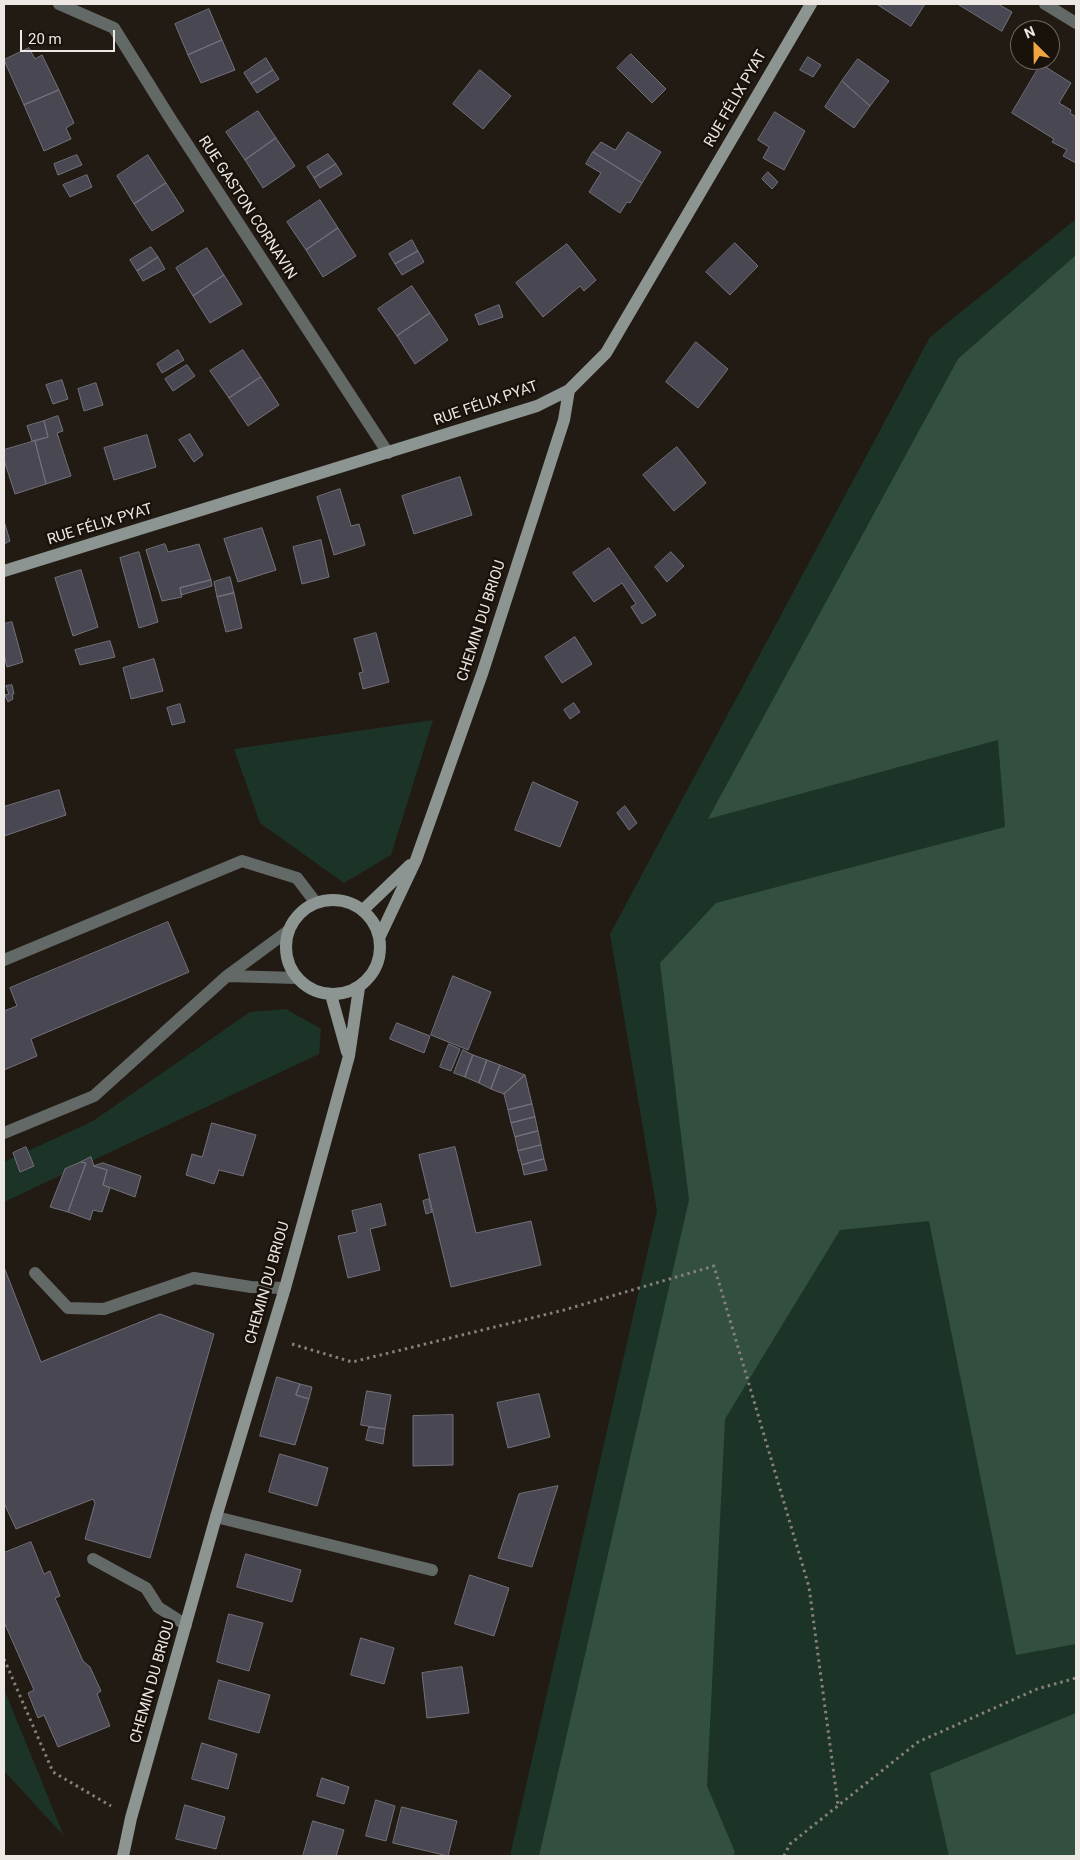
<!DOCTYPE html>
<meta charset="utf-8">
<style>
body{margin:0}
#map{position:relative;width:1080px;height:1860px;overflow:hidden;background:#221b14;font-family:Roboto,sans-serif}
canvas{display:block}
.frame{position:absolute;inset:0;border:5px solid #ede8e3;pointer-events:none}
.north{position:absolute;left:1010px;top:20px;width:50px;height:50px;box-sizing:border-box;background:#19120b;border:1px solid #6e6861;border-radius:50%;rotate:337deg;font-size:14px;font-weight:700;line-height:20px;text-align:center;color:#ede8e3}
.north::after{content:'';display:block;margin:auto;width:18px;height:22px;background:#f1a540;clip-path:polygon(50% 0,100% 100%,50% 72%,0 100%)}
.scale{position:absolute;left:20px;top:30px;width:95px;height:22px;box-sizing:border-box;border:2px solid #ede8e3;border-top:0;padding-left:6px;font-size:15px;line-height:18px;white-space:nowrap;color:#ede8e3;-webkit-text-stroke:4px #19120b;paint-order:stroke}
</style>
<div id="map">
<canvas width="1080" height="1860"></canvas>
<div class="frame"></div>
<div class="north">N</div>
<div class="scale">20 m</div>
</div>
<script>
const c = document.querySelector('canvas').getContext('2d');
c.lineJoin = 'round';
function fillPath(path, color) { c.fillStyle = color; c.fill(path, 'evenodd'); }
function strokePath(path, color, width, dash) { c.strokeStyle = color; c.lineWidth = width; c.lineCap = dash ? 'butt' : 'round'; c.setLineDash(dash || []); c.stroke(path); }
function write(font, color, halo, rows, align = 'center') {
  c.font = font + ' Roboto,sans-serif'; c.lineWidth = 5; c.setLineDash([]); c.textBaseline = 'middle'; c.strokeStyle = halo; c.fillStyle = color; for (const [text, x, y, turn = 0] of rows) {
    c.save(); c.translate(x, y); c.rotate((+turn || 0) * Math.PI / 180); c.textAlign = isNaN(turn) ? turn : align; if (halo) c.strokeText(text, 0, 0); c.fillText(text, 0, 0); c.restore();
  }
}
const green = new Path2D(`
 M1076,219V1856H510L657,1211L610,934L930,337Z
 M433,720L391,855L344,883L260,823L234,749Z
 M286,1009L321,1029L319,1054L4,1202V1162L93,1121L250,1012Z
 M4,1689L64,1836L4,1771Z`);
const forest = new Path2D(`
 M1076,255V1644L1016,1655L929,1221L840,1230L725,1419L707,1786L735,1852L733,1856H539L689,1200L660,963L716,903L1005,827L998,740L708,819L958,359Z
 M1076,1713V1856H949L930,1773Z`);
const building = new Path2D(`
 M877,4H925L911,26Z
 M958,4H998L1012,12L1002,31Z
 M209,9L222,40L188,55L175,24Z
 M222,40L235,70L201,83L188,55Z
 M29,48L35,59L42,55L59,90L24,105L4,60Z
 M631,54L666,89L652,103L617,68Z
 M808,57L821,65L813,77L800,70Z
 M266,58L273,70L251,84L244,73Z
 M858,59L889,81L870,106L842,81Z
 M1041,64L1071,83L1059,103L1071,110L1070,113L1076,117V163L1063,156L1067,150L1052,142L1054,139L1012,113Z
 M273,70L279,79L257,93L251,84Z
 M480,70L511,96L483,129L453,104Z
 M842,81L870,106L854,128L825,107Z
 M59,90L74,123L66,128L71,139L44,151L24,105Z
 M258,111L276,138L245,160L226,132Z
 M775,112L805,131L784,170L763,158L769,147L758,140Z
 M628,132L661,152L642,183L593,152L601,142L615,150Z
 M276,138L295,166L263,188L245,160Z
 M593,152L642,183L630,203L627,202L620,213L589,192L601,173L586,164Z
 M328,154L336,164L314,178L307,167Z
 M77,155L82,165L58,175L54,164Z
 M148,155L166,183L134,204L117,176Z
 M336,164L342,174L320,188L314,178Z
 M768,172L778,182L772,189L762,179Z
 M87,175L92,187L70,197L63,185Z
 M166,183L184,211L152,231L134,204Z
 M320,200L338,228L306,250L287,222Z
 M338,228L356,256L323,277L306,250Z
 M412,240L418,251L395,264L389,254Z
 M735,243L758,266L730,295L706,272Z
 M567,244L596,280L584,291L580,286L543,317L516,283Z
 M151,247L158,257L137,271L130,260Z
 M207,248L224,275L193,296L176,268Z
 M418,251L424,262L402,275L395,264Z
 M158,257L165,269L143,281L137,271Z
 M224,275L242,304L210,323L193,296Z
 M412,286L430,313L397,336L378,309Z
 M499,305L503,317L479,325L475,315Z
 M430,313L448,340L415,364L397,336Z
 M696,342L728,369L698,408L666,382Z
 M178,350L184,360L162,373L157,364Z
 M243,350L261,377L229,398L210,371Z
 M187,365L195,376L173,391L165,379Z
 M261,377L279,405L248,426L229,398Z
 M62,380L68,399L53,404L46,385Z
 M96,383L103,405L84,411L78,389Z
 M58,416L63,431L57,433L71,476L46,484L35,441L48,437L44,421Z
 M44,421L48,437L32,441L27,426Z
 M190,434L203,455L194,462L179,440Z
 M147,435L156,467L114,480L104,448Z
 M35,441L46,484L15,494L4,460V450Z
 M677,447L706,483L674,511L643,475Z
 M460,477L472,515L414,534L402,496Z
 M340,489L351,526L359,524L365,545L334,555L317,497Z
 M4,521L10,541L4,544Z
 M262,528L276,570L238,582L224,539Z
 M321,540L329,577L302,584L293,547Z
 M165,544L168,552L199,544L211,580L180,588L182,597L162,601L146,550Z
 M609,548L656,615L642,624L631,607L636,604L622,583L594,602L573,573Z
 M139,552L158,622L139,628L120,558Z
 M671,552L684,566L667,582L655,567Z
 M81,570L98,627L73,636L55,578Z
 M230,577L234,593L217,597L214,582Z
 M211,580L212,586L181,595L180,588Z
 M234,593L242,628L226,632L217,597Z
 M12,622L23,662L7,667L4,654V624Z
 M376,633L389,682L363,689L359,673L363,672L354,639Z
 M575,637L592,664L562,683L545,657Z
 M110,641L115,657L80,665L75,650Z
 M154,659L163,691L131,699L123,668Z
 M12,685L14,694H12L13,699L8,702L5,695L9,694L6,686Z
 M574,703L580,712L570,719L564,710Z
 M180,704L185,722L172,725L167,708Z
 M533,782L578,802L560,847L515,830Z
 M59,790L66,815L4,836V807Z
 M625,806L637,823L629,830L617,813Z
 M168,922L189,972L31,1039L37,1056L4,1070V1011L17,1006L10,988Z
 M453,976L491,992L468,1050L431,1035Z
 M397,1023L430,1036L424,1053L390,1039Z
 M449,1044L460,1049L451,1071L440,1067Z
 M463,1050L473,1055L465,1077L454,1073Z
 M473,1055L487,1060L479,1083L465,1077Z
 M487,1060L500,1065L491,1089L479,1083Z
 M500,1065L525,1075L504,1094L491,1089Z
 M525,1075L532,1104L508,1110L504,1094Z
 M532,1104L535,1117L511,1123L508,1110Z
 M535,1117L538,1131L515,1137L511,1123Z
 M212,1123L256,1135L243,1176L219,1170L214,1184L186,1175L192,1154L202,1157Z
 M538,1131L541,1145L518,1151L515,1137Z
 M541,1145L544,1159L522,1165L518,1151Z
 M26,1147L34,1166L20,1172L13,1153Z
 M455,1147L476,1233L531,1221L541,1265L451,1287L419,1155Z
 M91,1157L94,1166L107,1170L103,1185L110,1188L102,1212L93,1210L90,1220L68,1212L86,1163L81,1162Z
 M544,1159L547,1170L524,1175L522,1165Z
 M81,1162L86,1163L68,1212L50,1207L65,1169Z
 M103,1163L141,1176L135,1197L103,1185L107,1170L94,1166Z
 M429,1199L432,1212L426,1214L423,1201Z
 M381,1204L386,1225L370,1229L380,1270L348,1278L338,1236L357,1232L352,1211Z
 M4,1267L41,1362L160,1314L214,1334L150,1558L85,1539L95,1503L93,1499L16,1529L4,1503Z
 M277,1377L300,1384L296,1395L309,1399L295,1445L260,1436Z
 M300,1384L312,1387L309,1399L296,1395Z
 M367,1391L391,1395L385,1429L361,1425Z
 M539,1394L550,1437L508,1448L497,1403Z
 M453,1415V1465L413,1466V1416Z
 M369,1427L385,1429L383,1444L366,1440Z
 M280,1454L328,1468L317,1506L269,1492Z
 M558,1486L532,1567L498,1558L519,1494Z
 M31,1542L44,1574L50,1571L60,1596L55,1598L83,1661L90,1667L101,1691L97,1694L110,1726L58,1747L44,1715L38,1718L28,1693L34,1690L4,1622V1553Z
 M246,1554L301,1570L292,1602L237,1587Z
 M470,1575L509,1588L494,1636L455,1624Z
 M229,1614L263,1623L249,1671L217,1662Z
 M361,1638L394,1648L384,1684L351,1675Z
 M462,1667L469,1713L427,1718L422,1673Z
 M219,1680L270,1695L259,1733L209,1719Z
 M202,1743L237,1754L228,1789L192,1779Z
 M322,1778L349,1787L344,1804L317,1796Z
 M376,1800L395,1806L386,1841L366,1836Z
 M185,1805L225,1817L216,1849L176,1839Z
 M402,1807L457,1821L448,1856L393,1843Z
 M313,1821L344,1830L336,1856H303Z`);
const path = new Path2D(`
 M292,1344L352,1362L564,1310L714,1266L809,1587L838,1805
 M4,1659L53,1772L111,1806
 M784,1856L790,1844L918,1742L1037,1689L1076,1678`);
const lane = new Path2D(`
 M35,1273L68,1308L104,1309L194,1278L251,1287L285,1288
 M93,1559L146,1588L158,1607L186,1625`);
const street = new Path2D(`
 M59,4L114,28L170,118L388,453
 M1045,4L1076,23
 M4,960L242,861L297,878L316,903
 M227,976L297,978
 M4,1133L94,1096L227,976L288,931
 M216,1517L432,1570`);
const secondary = new Path2D(`
 M4,571L537,406L569,390L606,353L811,4
 M286 947a47 47 0 1 1 94 0a47 47 0 1 1-94 0Z
 M363,910L410,865
 M380,936L416,860L483,671L564,420L569,390
 M331,995L347,1052
 M123,1856L131,1818L216,1517L285,1288L349,1056L359,988`);
const streetNames = [
 ["RUE FÉLIX PYAT",736,99,-60],
 ["RUE GASTON CORNAVIN",247,208,57],
 ["RUE FÉLIX PYAT",486,404,-19],
 ["RUE FÉLIX PYAT",100,525,-17],
 ["CHEMIN DU BRIOU",482,621,-72],
 ["CHEMIN DU BRIOU",268,1283,-74],
 ["CHEMIN DU BRIOU",153,1682,-74]
];
fillPath(green, '#1c3327');
fillPath(forest, '#334f40');
fillPath(building, '#494852');
strokePath(building, '#72717c', 1);
strokePath(path, '#86807a', 3, [2.5, 4]);
strokePath(lane, '#636967', 12);
strokePath(street, '#636967', 12);
strokePath(secondary, '#8c9592', 12);
write('15px', '#ede8e3', '#19120b', streetNames);
</script>
